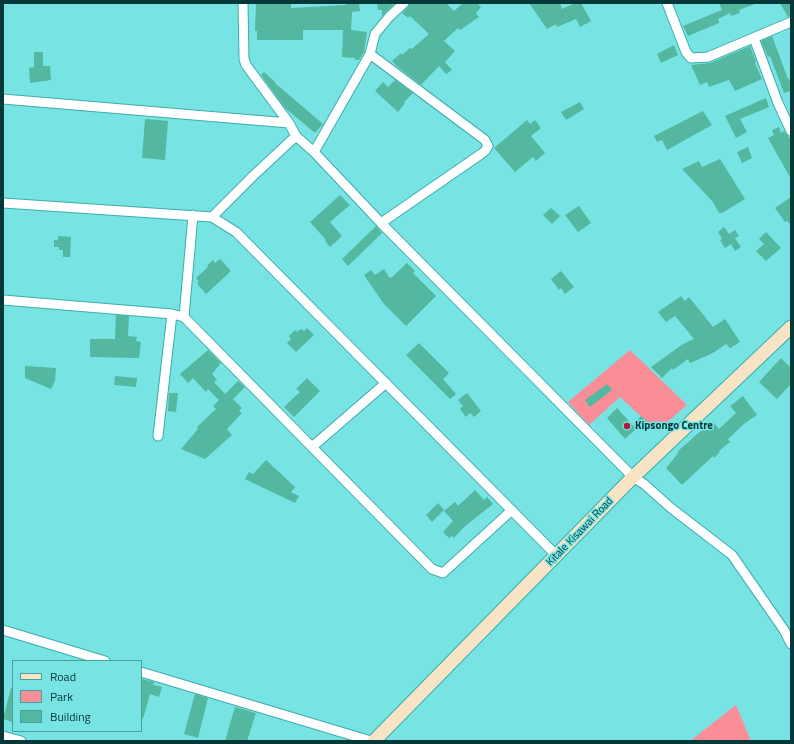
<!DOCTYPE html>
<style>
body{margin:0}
#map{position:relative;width:794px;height:744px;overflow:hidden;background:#77e3e3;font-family:"Titillium Web",sans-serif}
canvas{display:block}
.frame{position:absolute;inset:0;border:4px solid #053838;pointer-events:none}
.legend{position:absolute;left:12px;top:660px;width:130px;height:72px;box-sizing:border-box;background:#77e3e3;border:1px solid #499f9f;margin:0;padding:5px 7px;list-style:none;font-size:12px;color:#053838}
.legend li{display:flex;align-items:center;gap:8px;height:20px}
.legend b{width:20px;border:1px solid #499f9f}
</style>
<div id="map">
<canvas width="794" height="744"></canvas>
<div class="frame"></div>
<ul class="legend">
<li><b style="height:5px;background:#f7e4c5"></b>Road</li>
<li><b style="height:11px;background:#f98e97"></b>Park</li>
<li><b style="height:11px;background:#54b79f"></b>Building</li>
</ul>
</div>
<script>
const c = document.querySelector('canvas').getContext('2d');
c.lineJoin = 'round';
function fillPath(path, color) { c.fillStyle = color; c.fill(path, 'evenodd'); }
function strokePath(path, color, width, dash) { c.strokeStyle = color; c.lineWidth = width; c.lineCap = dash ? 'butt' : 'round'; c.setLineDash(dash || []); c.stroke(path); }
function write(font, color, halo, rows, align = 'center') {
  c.font = font + ' "Titillium Web",sans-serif'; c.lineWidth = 3; c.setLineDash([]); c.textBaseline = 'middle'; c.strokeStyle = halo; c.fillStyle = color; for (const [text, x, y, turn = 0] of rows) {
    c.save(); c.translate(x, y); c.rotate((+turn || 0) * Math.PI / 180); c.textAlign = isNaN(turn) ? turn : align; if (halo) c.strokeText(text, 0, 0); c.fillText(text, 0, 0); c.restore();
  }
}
const green = new Path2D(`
 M630,350L687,405L657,431L620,397L589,425L568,402Z
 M736,705L751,741H690Z`);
const building = new Path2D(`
 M346,3H359L360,11L352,12L351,30L367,32L364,52L359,60H355V58L342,57L343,30H303V40H257V31H255L256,4H291V8L346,5Z
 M377,3H395L382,16V10H378Z
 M410,3H446L454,11L463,3H477L481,7L476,13L479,17L460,30L458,28L444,41L455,51L445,62L452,70L446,74L439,66L421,85L398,67L392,61L401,53L402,55L410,48L412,49L429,34L410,16L408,18L402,13L408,7Z
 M529,3H560L562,9L575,3H581L591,21L580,27L576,19L557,27L556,24L547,29Z
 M719,3L755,4L739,10L740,13L731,16L730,13L718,19L719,23L688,36L683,26L722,10Z
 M780,3H791V16L788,17Z
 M772,36L788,79H789L791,83V91L784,93L770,56L768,57L761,41Z
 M674,45L678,55L661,63L657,54Z
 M750,46L756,62L755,63L762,79L735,91L729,80L709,87L707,82L700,85L691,65L710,63Z
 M34,52H43V66H50L51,80L30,83L29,68L34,67Z
 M264,72L275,82V83L323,124L315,133L285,108L261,75Z
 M395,80L413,93L404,102L405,103L398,112L375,91L383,82L388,87Z
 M766,98L769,107L740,119L747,132L736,138L725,116Z
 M580,102L584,109L566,120L561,112Z
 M703,111L712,125L667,150L662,140L657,142L654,136Z
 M145,119L168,121L165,160L142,158Z
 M527,120L530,124L535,120L541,128L531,136L545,153L536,161L533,157L515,172L494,148Z
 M779,127L781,133L784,131L791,140V179L768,138L774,135L772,130Z
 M748,147L752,158L742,163L737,152Z
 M720,159L745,199L722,213H719L713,202L682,169L699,161L702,167Z
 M340,195L350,205L330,222L342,236L330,247L325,241L326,240L310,222Z
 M791,197V225L787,221L785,222L775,208Z
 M579,206L591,223L578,232L565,215Z
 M551,208L560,216L552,224L543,215Z
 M376,226L382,233L348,266L342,259Z
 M724,227L729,234L735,230L739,236L735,238L741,247L735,251L731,244L725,248L720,240L722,239L718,232Z
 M766,232L781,248L766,261L756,251L764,244L759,239Z
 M58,236L71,237L70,257H63V250H59V247H54V240H58Z
 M220,259L231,271L206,294L199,286L197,283L199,282L196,278L208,267L207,266L213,260L215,263Z
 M407,263L415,271L413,273L436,296L406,326L384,304L364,275L371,270L375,275L384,269L389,277L391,278Z
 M561,271L574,287L565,294L561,288L559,290L551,279Z
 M681,296L685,301L689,297L713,327L725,319L740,342L730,348L726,344L713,353L690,363L688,359L673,370L672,368L662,378L651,367L683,344L694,339L675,316L666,322L658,312Z
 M116,315L129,316L128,336L137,337L136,341L141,342L139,358L90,357V339H115Z
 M307,328L314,335L296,352L287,343L291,339L289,336L295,330L297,332L301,329L304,331Z
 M419,343L449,373L443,379L456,394L450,399L406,355Z
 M208,350L221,363L212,374L217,380L214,382L225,394L238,381L245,387L233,399L242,408L239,411L242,413L227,429L232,435L205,459L181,449L198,429L197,427L216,409L213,406L219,400L208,389L206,392L193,378L188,383L180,374Z
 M781,358L791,368V384L777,399L759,382Z
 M25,366L56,368L55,381L51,389L25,378Z
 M115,376L137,378L136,387L114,385Z
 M307,378L320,391L294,417L284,407L300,392L296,389Z
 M607,384L612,390L590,407L585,400Z
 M169,393H178L176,412L168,411Z
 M467,393L481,411L474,417L470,413L466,417L460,409L463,406L458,400Z
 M743,396L757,415L745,423L728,439L730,442L719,451L720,452L714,458L713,456L682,485L666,468L679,452L678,451L703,429L704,430L713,422L719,429L736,413L730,406Z
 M617,408L636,429L625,439L607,418Z
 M641,416L650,424L645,430L636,422Z
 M266,460L295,487L291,492L299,496L295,503L245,479L249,472L253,474Z
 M475,490L484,500L487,497L493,504L464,527L454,538L452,536L449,538L443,532L453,521L444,511L455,502L458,506Z
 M438,503L444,510L432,522L426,515Z
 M142,679L154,682L153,685L162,687L159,697L150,694L143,719L141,718Z
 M11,688H13V722L3,719Z
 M195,694L208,698L198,738L184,734Z
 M235,707L256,713L247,741H225Z`);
const street = new Path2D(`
 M243,3L244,59L246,65L289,123L296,136L314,152L381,223L633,477L644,484L671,508L732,555L784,630L791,644
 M667,3L686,52L691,58L708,57L791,22
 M754,38L778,103L791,131
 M370,54L485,140L488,146L485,151L481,154L381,223
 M3,99L289,123
 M314,152L370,54L375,34L389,17L404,3
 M3,203L212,217L236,232L557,556
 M212,217L253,176L296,136
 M3,300L172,314L184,317L432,569L443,573L512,510
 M184,317L193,215
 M158,436L172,314
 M312,447L386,383
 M3,630L105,661
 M141,672L371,741
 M3,736L21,741`);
const secondary = new Path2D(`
 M374,741L633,477L791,327`);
const markers = [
 [627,426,4,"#ad183c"]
];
const poiNames = [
 ["Kipsongo Centre",635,426]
];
const streetNames = [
 ["Kitale Kisawai Road",580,532,-46]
];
fillPath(green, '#f98e97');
fillPath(building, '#54b79f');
strokePath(street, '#3badad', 11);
strokePath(secondary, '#3badad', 15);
strokePath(street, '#fff', 9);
strokePath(secondary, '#f7e4c5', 13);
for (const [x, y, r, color] of markers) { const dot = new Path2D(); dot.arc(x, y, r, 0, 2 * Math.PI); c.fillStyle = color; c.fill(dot); strokePath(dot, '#77e3e3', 1.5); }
write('bold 11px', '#053838', '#77e3e3', poiNames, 'left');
write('11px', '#053838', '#77e3e3', streetNames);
</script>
